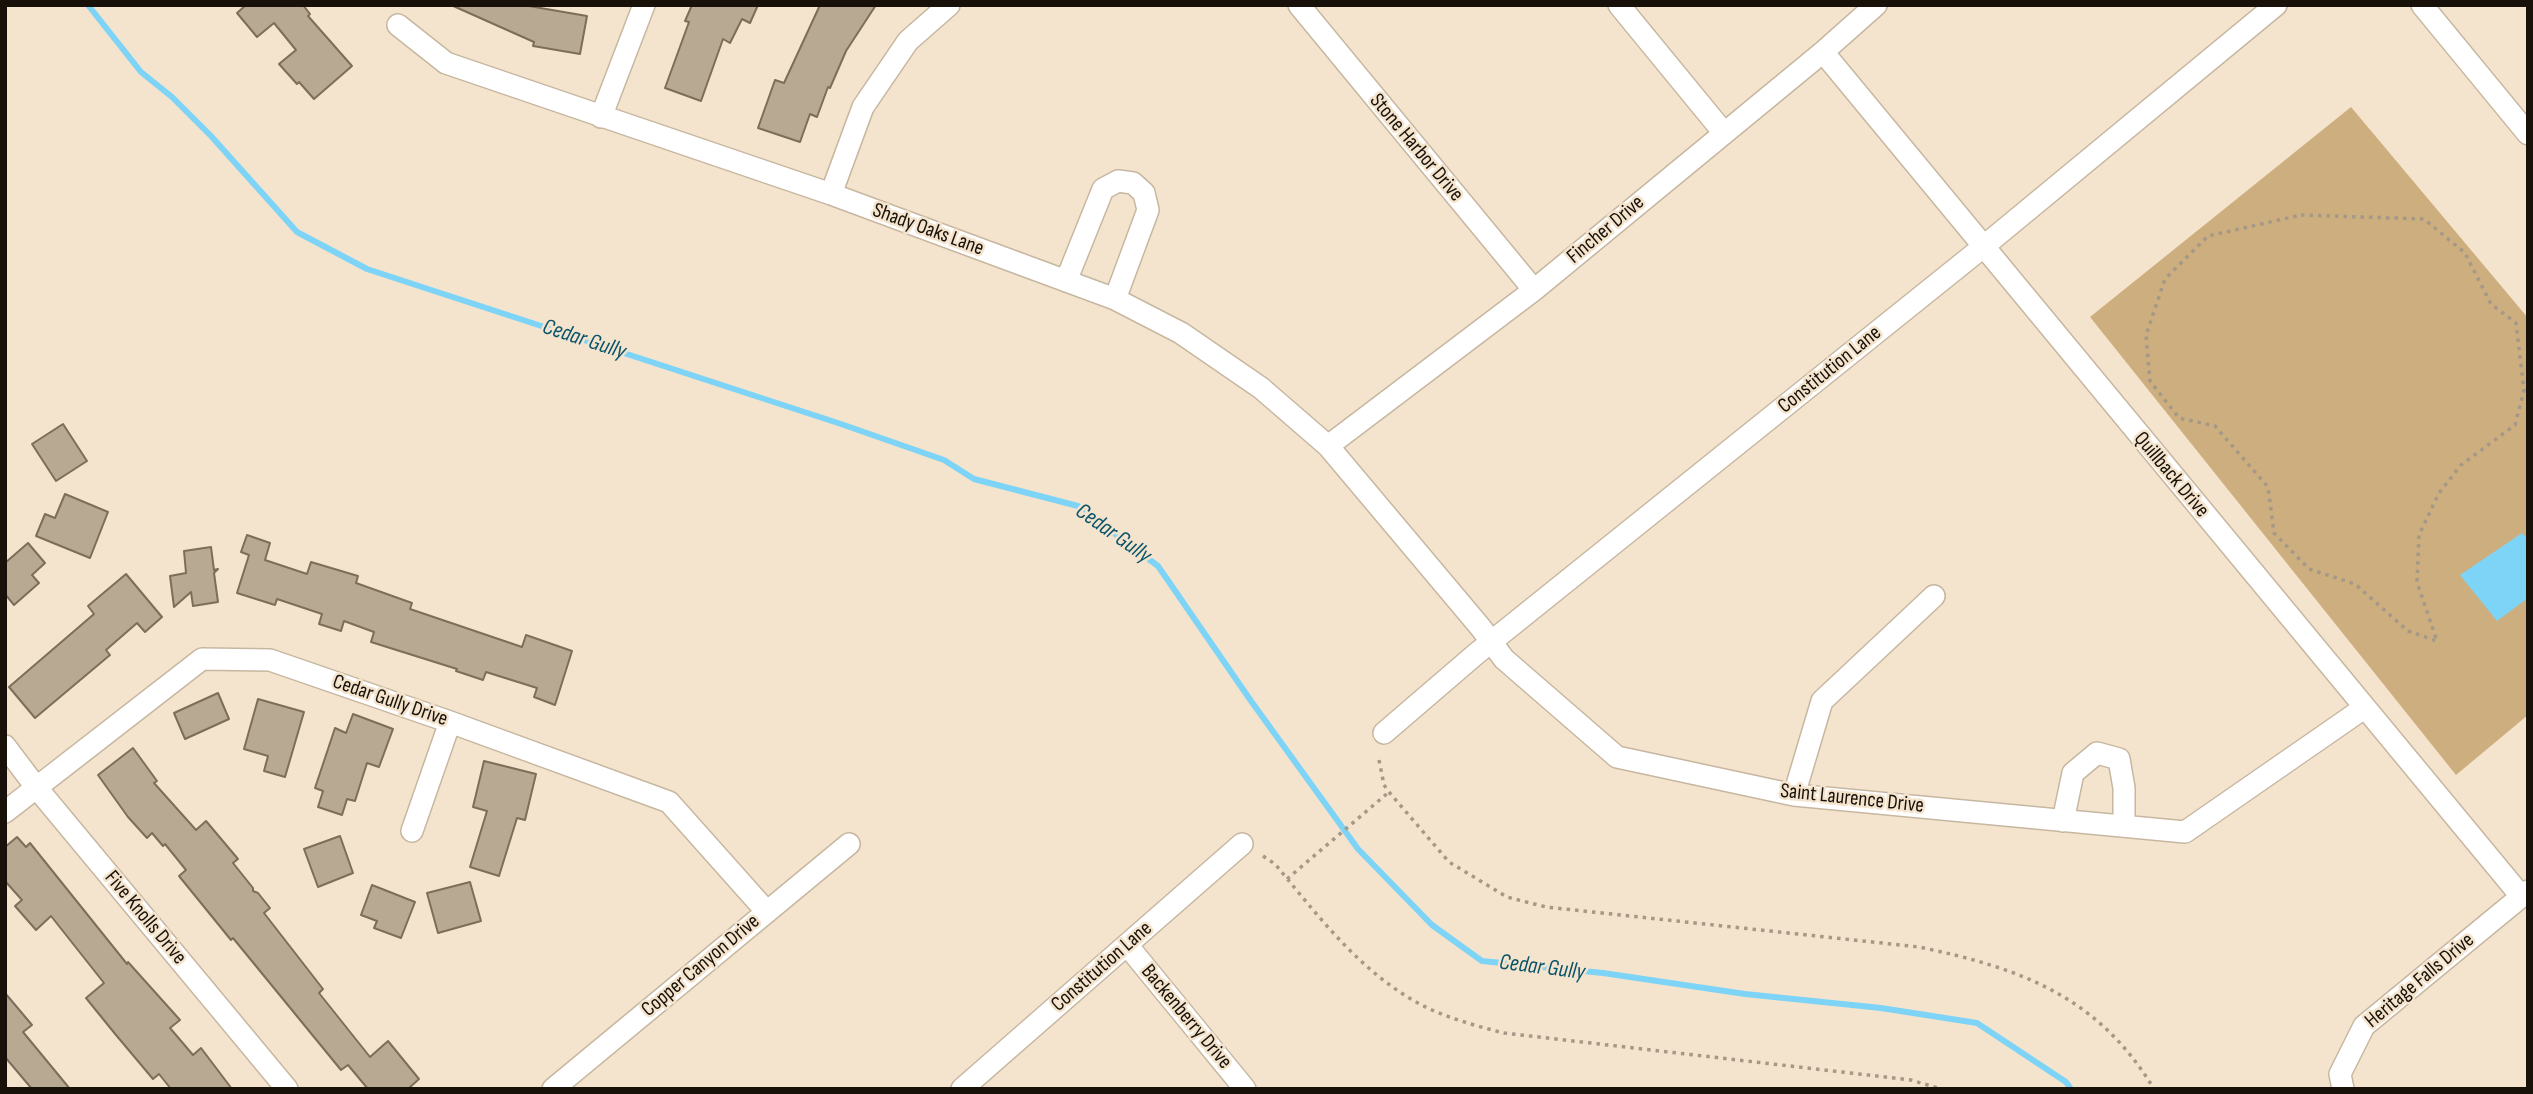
<!DOCTYPE html>
<style>
body{margin:0}
#map{position:relative;width:2533px;height:1094px;overflow:hidden;background:#f5e4cd;font-family:"Sofia Sans Condensed",sans-serif}
canvas{display:block}
.frame{position:absolute;inset:0;border:7px solid #171109;pointer-events:none}
</style>
<div id="map">
<canvas width="2533" height="1094"></canvas>
<div class="frame"></div>
</div>
<script>
const c = document.querySelector('canvas').getContext('2d');
c.lineJoin = 'round';
function fillPath(path, color) { c.fillStyle = color; c.fill(path, 'evenodd'); }
function strokePath(path, color, width, dash) { c.strokeStyle = color; c.lineWidth = width; c.lineCap = dash ? 'butt' : 'round'; c.setLineDash(dash || []); c.stroke(path); }
function write(font, color, halo, rows, align = 'center') {
  c.font = font + ' "Sofia Sans Condensed",sans-serif'; c.lineWidth = 5; c.setLineDash([]); c.textBaseline = 'middle'; c.strokeStyle = halo; c.fillStyle = color; for (const [text, x, y, turn = 0] of rows) {
    c.save(); c.translate(x, y); c.rotate((+turn || 0) * Math.PI / 180); c.textAlign = isNaN(turn) ? turn : align; if (halo) c.strokeText(text, 0, 0); c.fillText(text, 0, 0); c.restore();
  }
}
const green = new Path2D(`
 M2351,107L2528,318V715L2456,775L2090,317Z`);
const water = new Path2D(`
 M2522,533L2528,540V598L2497,621L2460,575Z`);
const stream = new Path2D(`
 M88,5L141,72L172,97L211,136L297,232L367,269L841,424L944,460L974,479L1078,506L1158,566L1251,701L1358,849L1432,925L1482,961L1603,973L1745,994L1881,1008L1977,1023L2066,1082L2071,1089`);
const building = new Path2D(`
 M246,5H303L310,14L308,16L352,66L314,99L299,82L297,84L279,64L296,50L274,23L257,37L237,13Z
 M451,5H523L587,16L580,54L533,46L534,42Z
 M692,5H758L750,23L742,19L730,43L723,39L701,101L665,88L689,22L685,21Z
 M820,5H876L846,51L830,88L828,87L817,117L810,114L800,142L758,128L775,80L784,83Z
 M63,424L87,461L56,481L32,444Z
 M65,494L108,512L90,558L36,536L45,514L55,518Z
 M247,535L270,543L265,560L307,574L311,562L358,576L356,583L412,603L410,609L522,647L526,635L572,651L555,705L534,697L537,688L486,672L483,680L456,671L457,669L371,642L374,632L344,621L341,631L319,624L322,614L277,599L275,605L237,593L249,555L241,552Z
 M28,543L45,563L32,575L39,583L14,605L5,594V563Z
 M211,547L214,570L218,569L214,573L218,602L193,606L191,592L174,607L170,576L186,573L184,551Z
 M126,574L162,617L145,632L137,623L106,650L110,655L35,718L9,687L94,614L88,606Z
 M218,693L229,719L185,739L174,713Z
 M258,699L304,712L285,777L264,771L268,756L244,749Z
 M353,714L393,729L379,767L367,763L355,801L347,799L342,815L318,807L323,791L315,788L335,728L346,733Z
 M133,748L157,781L154,783L196,830L206,821L238,859L233,863L253,888V891L258,893L270,908L264,913L323,989L319,993L370,1057L388,1041L419,1079L408,1089H368L348,1065L341,1070L233,938L231,940L179,876L186,870L165,844L163,846L152,833L147,838L128,817L98,775Z
 M484,761L536,774L525,820L517,818L499,876L470,867L487,811L473,807Z
 M340,836L353,873L318,887L304,849Z
 M17,837L26,847L30,843L127,964L128,962L180,1020L170,1028L193,1055L201,1048L232,1089H171L159,1074L153,1079L116,1035L86,998L104,983L51,916L36,930L15,906L22,900L5,881V847Z
 M470,882L481,921L438,933L427,893Z
 M372,885L415,902L401,938L374,928L377,921L361,915Z
 M5,993L32,1025L23,1032L70,1089H32L5,1057Z`);
const path = new Path2D(`
 M2301,215L2424,219L2465,253L2491,304L2516,323L2524,390L2515,425L2461,465L2439,493L2419,535L2417,582L2437,641L2408,631L2355,584L2309,569L2274,533L2268,487L2215,426L2179,418L2150,381L2146,335L2165,279L2208,236Z
 M1379,760L1384,785L1389,792L1449,862L1507,897L1546,907L1919,947C2020,968 2098,996 2154,1089
 M1263,856L1275,864C1320,918 1366,980 1432,1010C1455,1020 1480,1027 1504,1033L1911,1080L1941,1089
 M1287,879L1389,792`);
const minor = new Path2D(`
 M1299,5L1534,290
 M1619,5L1724,133
 M2422,5L2528,134
 M398,25L446,63L831,194L1115,299L1181,333L1261,388L1328,446L1481,628L1504,659L1617,757L1794,795L2185,832L2364,708
 M1823,52L2521,896
 M601,117L644,5
 M831,194L863,107L908,41L949,5
 M1066,281L1103,189L1118,181L1133,183L1144,193L1148,210L1115,299
 M1328,446L1534,290L1823,52L1876,5
 M1384,733L1476,654L1983,247L2276,5
 M5,746L36,787L287,1089
 M1794,795L1822,701L1934,596
 M5,812L202,659L270,660L450,722L669,802L767,912
 M2063,821L2073,773L2097,753L2119,759L2124,788V826
 M412,831L450,722
 M1127,945L1245,1089
 M553,1089L849,844
 M962,1089L1242,844
 M2343,1089L2340,1074L2364,1026L2528,891`);
const streetNames = [
 ["Stone Harbor Drive",1416,148,50],
 ["Shady Oaks Lane",928,230,20],
 ["Fincher Drive",1606,230,-40],
 ["Constitution Lane",1830,370,-39],
 ["Quillback Drive",2171,475,50],
 ["Cedar Gully Drive",390,701,19],
 ["Saint Laurence Drive",1852,799,6],
 ["Five Knolls Drive",145,918,50],
 ["Copper Canyon Drive",701,966,-40],
 ["Constitution Lane",1102,967,-41],
 ["Heritage Falls Drive",2420,981,-40],
 ["Backenberry Drive",1186,1017,50]
];
const waterNames = [
 ["Cedar Gully",584,340,18],
 ["Cedar Gully",1113,534,35],
 ["Cedar Gully",1542,968,7]
];
fillPath(green, '#cdae7f');
fillPath(water, '#7ed4f6');
strokePath(stream, '#7ed4f6', 6);
fillPath(building, '#b8a992');
strokePath(building, '#7c6e59', 2);
strokePath(minor, '#c7b7a1', 24);
strokePath(path, '#a59887', 3.5, [3.5, 5]);
strokePath(minor, '#fff', 21);
write('21px', '#171109', '#f5e4cd', streetNames);
write('italic 23px', '#0a546b', '#f5e4cd', waterNames);
</script>
